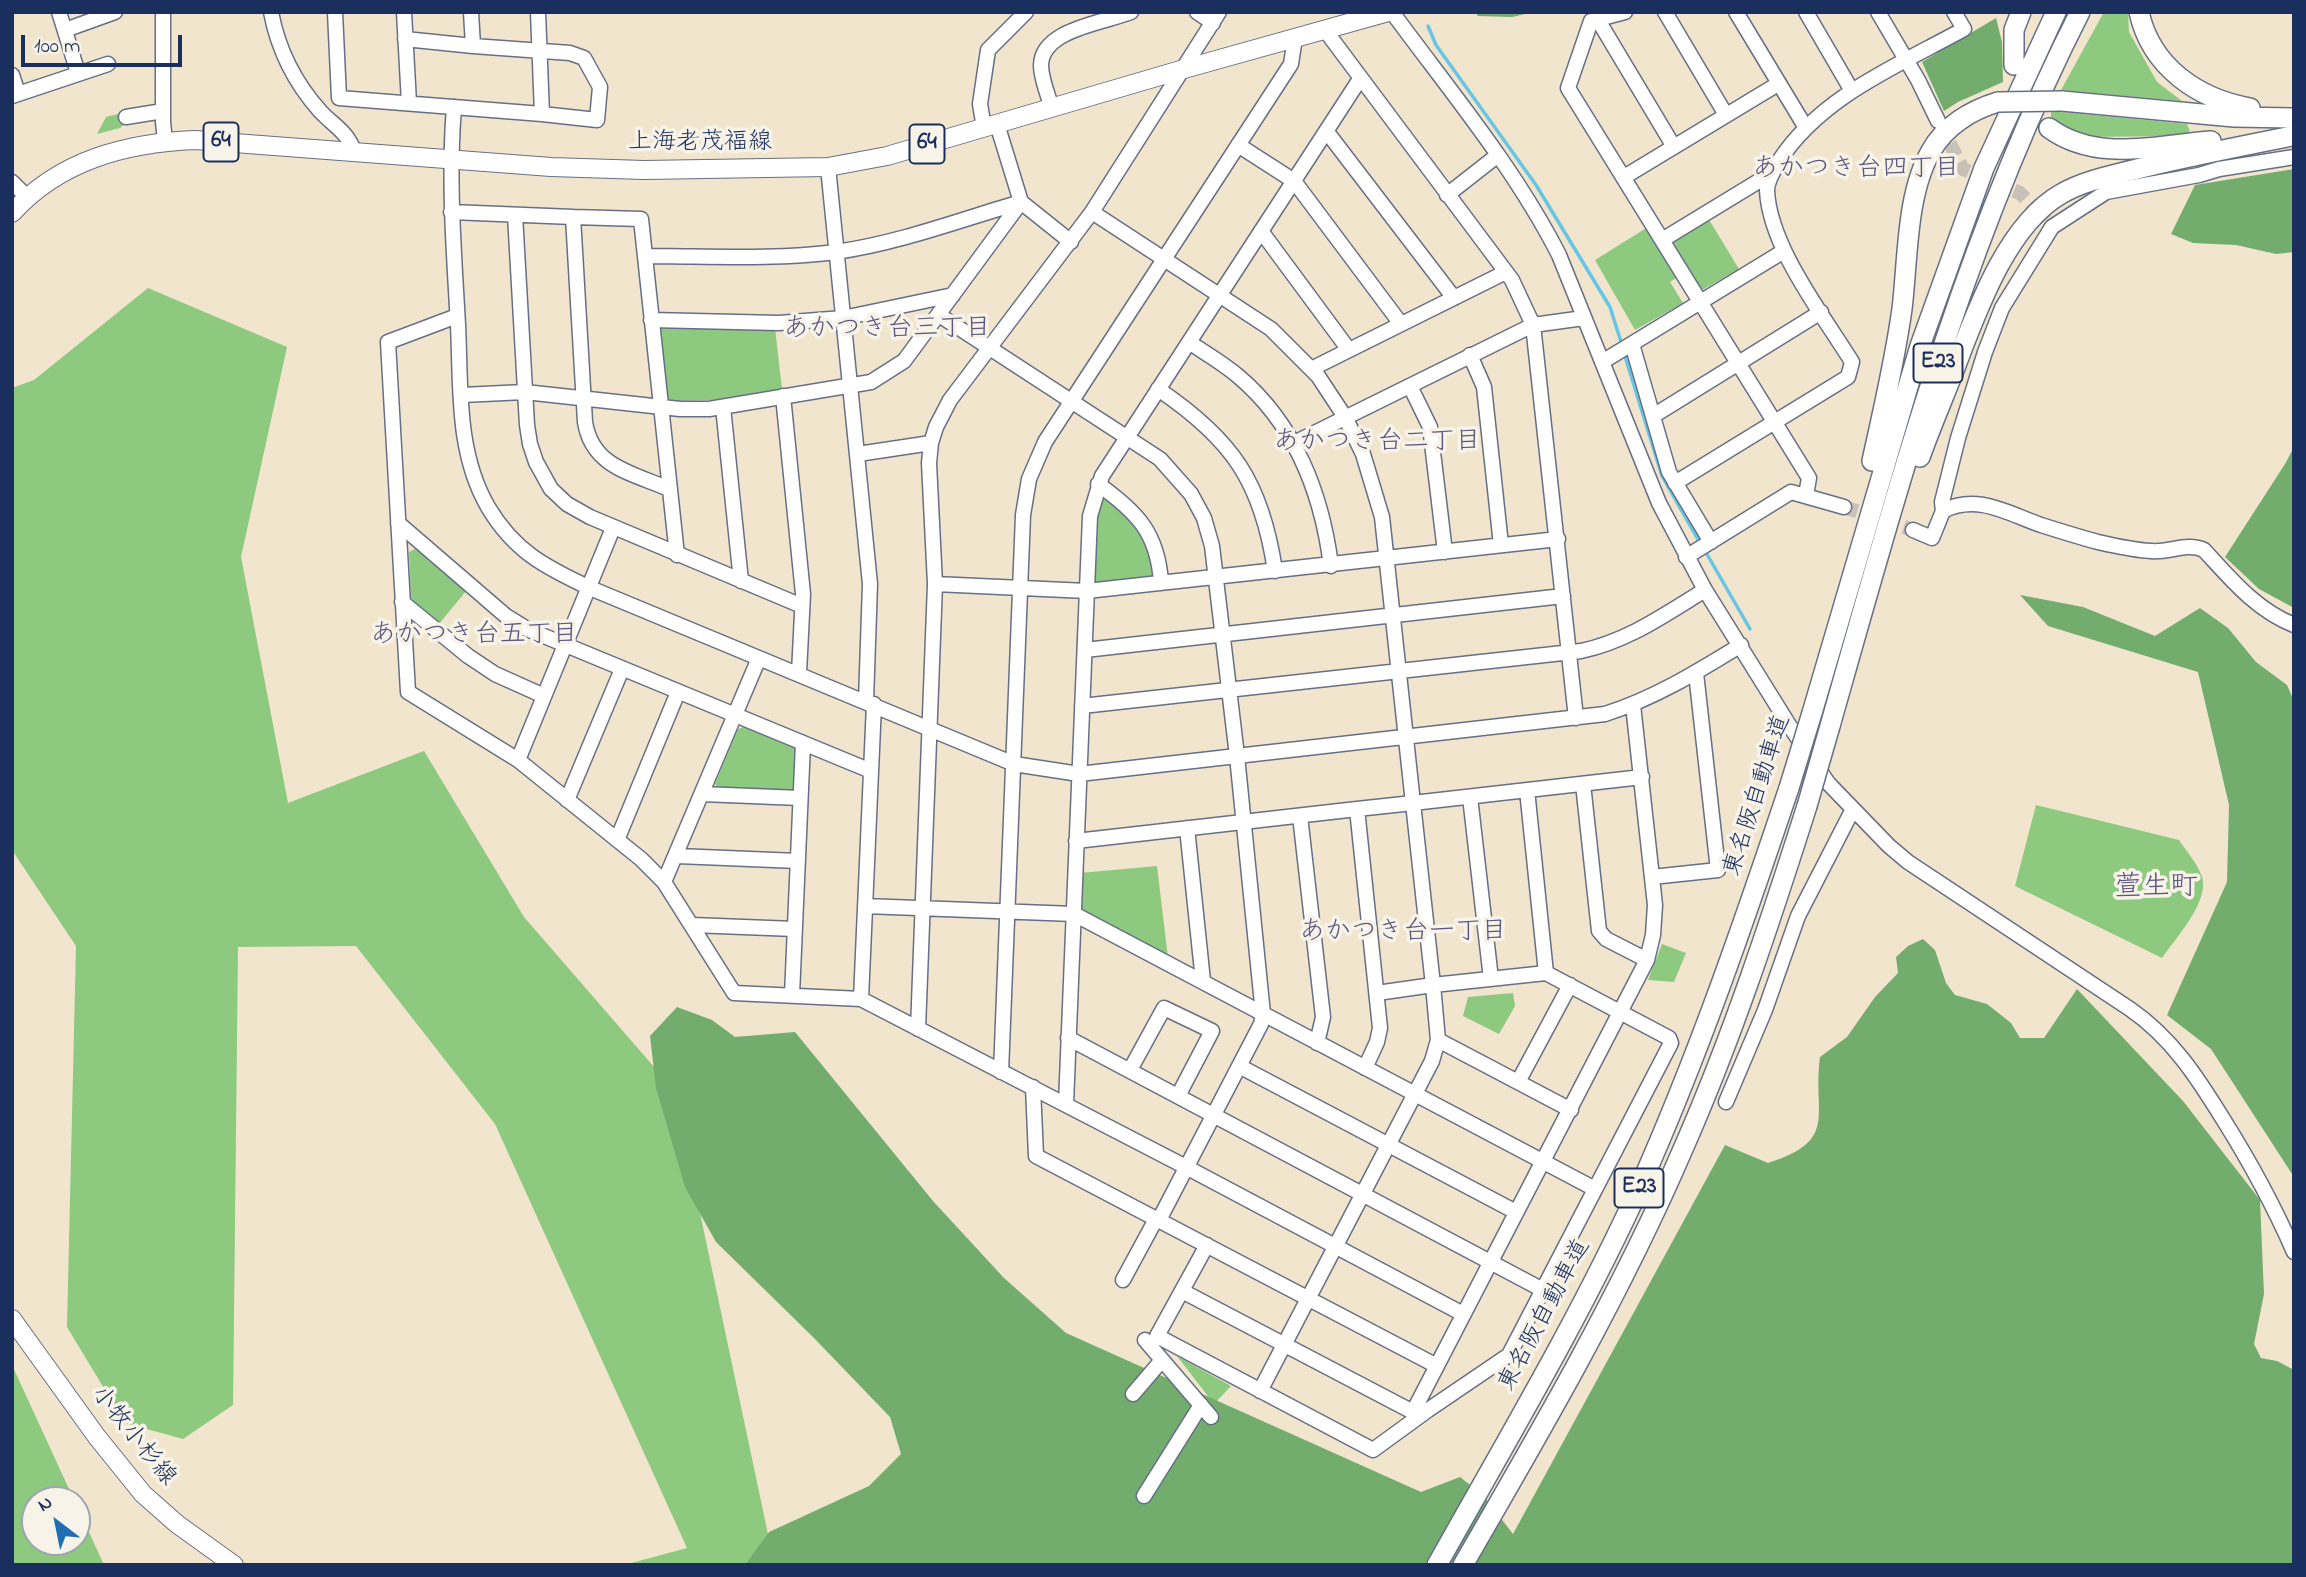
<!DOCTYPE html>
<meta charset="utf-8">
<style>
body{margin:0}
#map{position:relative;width:2306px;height:1577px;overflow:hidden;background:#f2e5cd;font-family:"Indie Flower",sans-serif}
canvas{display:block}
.frame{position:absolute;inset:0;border:14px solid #1b2f5e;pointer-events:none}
.north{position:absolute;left:21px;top:1486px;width:70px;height:70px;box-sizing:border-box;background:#f7f3e8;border:2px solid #9fa5b1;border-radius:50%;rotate:328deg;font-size:19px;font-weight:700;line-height:28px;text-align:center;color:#1b2f5e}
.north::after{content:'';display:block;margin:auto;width:24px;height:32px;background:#1f6fb2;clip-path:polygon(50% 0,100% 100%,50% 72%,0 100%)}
.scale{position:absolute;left:21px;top:35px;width:161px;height:32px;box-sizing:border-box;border:4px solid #1b2f5e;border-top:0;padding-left:9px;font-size:21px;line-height:24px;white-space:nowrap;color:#1b2f5e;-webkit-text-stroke:5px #f7f3e8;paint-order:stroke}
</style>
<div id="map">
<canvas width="2306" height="1577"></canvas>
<div class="frame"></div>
<div class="north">N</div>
<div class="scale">100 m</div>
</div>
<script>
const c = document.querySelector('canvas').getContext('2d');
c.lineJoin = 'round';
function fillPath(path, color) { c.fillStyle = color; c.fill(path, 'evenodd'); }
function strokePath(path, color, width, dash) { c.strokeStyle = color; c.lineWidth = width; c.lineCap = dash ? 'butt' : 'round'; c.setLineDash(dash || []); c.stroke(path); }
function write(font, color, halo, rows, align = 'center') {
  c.font = font + ' "Indie Flower","Klee One",sans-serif'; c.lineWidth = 7; c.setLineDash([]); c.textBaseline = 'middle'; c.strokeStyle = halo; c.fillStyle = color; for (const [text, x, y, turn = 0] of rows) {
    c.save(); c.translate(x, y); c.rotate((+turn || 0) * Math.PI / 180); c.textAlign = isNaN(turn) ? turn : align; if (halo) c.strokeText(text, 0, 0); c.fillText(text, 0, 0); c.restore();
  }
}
const green = new Path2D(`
 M2104,12H2128L2129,32L2157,82L2182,101L2061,90Z
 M2051,111L2187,124L2190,131L2181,136L2083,137L2057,124L2051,117Z
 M122,113L126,123L120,128L97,134L106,117Z
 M1708,218L1739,269L1702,290L1674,244L1676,237Z
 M1648,227L1678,277L1670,282L1683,303L1635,330L1595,260Z
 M148,288L287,347L241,557L288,803L424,751L524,917L674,1090L772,1553L766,1565H624L687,1548L495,1124L356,946L238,947L233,1405L183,1439L125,1423L67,1327L76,946L12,850V388L34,380Z
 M663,325L775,328L782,389L712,400L671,401L665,394L658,332Z
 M1106,494L1147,537L1156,575L1152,579L1097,585L1093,582L1095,521L1100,498Z
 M417,548L467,590L438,625L416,607L411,597L409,552Z
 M746,726L791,744L799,755L798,788L790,794L719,790L715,784L738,729Z
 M2036,805L2179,840C2186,851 2198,864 2202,877C2210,901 2175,939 2162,958L2015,886Z
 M1157,866L1168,958L1078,908L1080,873Z
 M1662,944L1686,953L1674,982L1648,980Z
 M1513,993L1515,1006L1499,1034L1463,1016L1468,997Z
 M1177,1356L1231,1386L1214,1404Z
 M12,1365L74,1500H35V1542H77V1506L104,1565H12Z`);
const forest = new Path2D(`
 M1475,12H1534L1512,17L1478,16Z
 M1996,18L2002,42L2003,82L1958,102L1944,111L1922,62Z
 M2294,169V252L2276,254L2236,245L2193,243L2171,234L2195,185Z
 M2294,447V608L2259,589L2225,557L2285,464Z
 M2020,595L2083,607L2155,636L2200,608L2228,628L2256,662L2287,685L2294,701V1177L2211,1049L2167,1015L2227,882L2229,805L2198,672L2048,626Z
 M1923,939L1935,950L1946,983L1955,995L1987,1004L2011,1023L2020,1038H2044L2077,989L2183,1101L2260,1200L2264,1294L2254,1344L2261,1358L2277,1361L2294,1370V1565H745L769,1532L869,1486L901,1454L890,1417L813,1337L716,1242L685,1187L656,1088L650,1036L677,1007L712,1020L735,1037L795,1032L933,1201L1004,1278L1066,1333L1421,1492L1460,1477L1483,1495L1513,1534L1725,1145L1768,1163C1840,1140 1812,1115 1820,1057L1847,1037L1875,997L1898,973L1896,957L1908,946Z`);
const stream = new Path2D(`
 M1428,26L1436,45L1536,185L1610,307L1622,345
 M1624,353L1662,476L1700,543
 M1704,549L1750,629`);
const minorTunnel = new Path2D(`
 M1940,125L1963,169L2020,193L2046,220
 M1844,507L1913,530`);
const minor = new Path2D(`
 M59,12L78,73
 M163,12V122L165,141
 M271,12C278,49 295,83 320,111C336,128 346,130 355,153
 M335,12L339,98L542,114L538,12
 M404,12L409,103
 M471,12L473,46L570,53L584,58L600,87L597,120L542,114
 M1197,12L1213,23
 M1392,12C1450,91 1514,167 1559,255L1659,503L1705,590L1789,725L1828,783L1889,846L1908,862L2130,1009C2172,1038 2197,1077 2223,1119C2250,1162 2274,1206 2294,1252
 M1625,12L1591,21L1568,88L1809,478L1806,495
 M1665,12L1726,115
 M1736,12L1806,128
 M1806,12L1852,91
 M1878,12L1918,80L1938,121
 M1598,20L1674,147
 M65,30L115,12
 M1325,30L1512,280L1533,325L1576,718
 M405,39L473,46
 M12,75L18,93
 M12,96L108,64
 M454,107C448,180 454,252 458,325C461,386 456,452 488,507C514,551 545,567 590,588L1014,764L1079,774L1605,714C1655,698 1697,672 1741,645
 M1052,108C1048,95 1041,79 1041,65C1042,29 1104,23 1131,12
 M126,117L163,111
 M997,124L1021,202L1071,242
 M984,128L980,104L988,50L1026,12
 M1327,132L1454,298
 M1238,145L1294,181L1401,324
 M828,167L870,584L866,701
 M1624,177L1778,84
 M12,182L27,197
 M1447,195L1498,155
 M451,212L573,217L585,422C592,467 632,473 669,489
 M1092,212L1271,329L1318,376L1345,417L1363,454L1382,517L1413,803L1642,777
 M515,215L527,425L530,444L536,462L551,489L567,504L590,517L802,606
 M573,217L641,219L677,555
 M1261,231L1349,350
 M1662,240L1772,173
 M645,256C708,256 773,260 836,252C899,243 960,220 1021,202
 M939,315L1160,459L1191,494L1204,518L1212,546L1237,756L1263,1014L1261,1024L1159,1220
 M457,316L388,342L408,692L518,760L641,859L664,882L734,993L861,999L1186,1167L1463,1314
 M651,320L779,323L843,318L953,295
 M1189,342C1205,353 1223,363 1238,376C1295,424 1322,494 1331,566
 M1632,344L1669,472L1711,542
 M1470,355L1484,387L1501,545
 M1602,362L1784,251
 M1311,369L1506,272
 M1410,386L1430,427L1445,552
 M1158,389C1232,439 1262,482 1275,571
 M462,395L525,392L680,409H709L871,382L904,361L1021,202
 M783,396L803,594L799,673
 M723,407L741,581
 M1653,416L1821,312
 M1294,443L1533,325L1584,318
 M858,454L931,443
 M1675,483L1848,377L1852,362C1823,315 1769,246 1767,190C1767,181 1774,170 1779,161C1821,96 1899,65 1964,29L1954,12
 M1098,484C1137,512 1158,533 1161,583
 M1943,511C1977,493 2009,514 2041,525C2060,531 2079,537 2098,542C2115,546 2133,550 2151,551C2169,553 2187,542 2204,550C2231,579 2256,610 2294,625
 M398,523L506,616L527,629L871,771
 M1913,530L1932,538L1943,511L1942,502L1958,438L1985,352L2002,308L2052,227L2106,192L2199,175L2219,169L2294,157
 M1686,557L1791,492L1844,507
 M935,584L1087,591L1558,539
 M402,602L468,656L495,674L544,696
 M1085,650L1563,596
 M1082,706L1581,651C1628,641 1664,615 1705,590
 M518,760L613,528
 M1583,784L1599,931L1606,939L1647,960
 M1527,790L1546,973
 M702,794L800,798
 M1470,797L1491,979
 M567,800L622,669
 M1300,816L1323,1017L1317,1043
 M1187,828L1203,981
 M617,840L678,692
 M1076,841L1357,809
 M677,856L798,861
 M1652,877L1718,870L1696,673
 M664,882L759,658
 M865,906L1074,914L1595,1189
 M692,925L795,929
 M792,995L803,743
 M861,999L874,704
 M918,1029L935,584L929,463L931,443L936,427L950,400L1092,212L1219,12
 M1068,1038L1543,1290
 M1438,1040L1571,1110
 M1239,1066L1516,1212
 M1365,1068L1377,1042L1380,1028L1357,809L1413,803L1433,985L1377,993
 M1130,1070L1164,1008L1212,1031L1178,1096
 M1001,1072L1023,515L1029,479L1045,442L1291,64L1295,38
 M1518,1082L1570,985
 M1033,1087L1036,1156L1437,1366
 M1726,1102L1765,1010L1798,916L1853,809
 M1066,1104L1090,516L1102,476L1360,79
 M1207,1245L1157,1336L1373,1450L1428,1410L1509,1355L1671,1043L1669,1038L1546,973L1433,985L1438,1040L1432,1061L1260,1391
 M1123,1280L1156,1219
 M1182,1291L1413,1412L1417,1418
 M1145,1340L1211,1417
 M1133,1394L1162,1360
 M1413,1412L1647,960L1653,935L1655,905L1633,705
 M1144,1496L1201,1405`);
const major = new Path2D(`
 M12,213C60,160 126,143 195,140L551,167L644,170L828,167L887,156L1184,69L1388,12
 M12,1319L97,1437L143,1494L177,1524L234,1565`);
const highway = new Path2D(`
 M2139,12C2151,67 2198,99 2250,108
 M2014,65V30L2021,12
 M2062,101L2234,117L2294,118
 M2049,128C2097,163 2156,145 2211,141
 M1920,457C1930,429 1942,401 1953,373C1975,316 2005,226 2061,194C2085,180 2114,175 2141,168C2191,156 2242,146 2292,136
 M1872,461C1883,411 1895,360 1902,309C1908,260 1906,194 1931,151C1945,126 1971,110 1998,102
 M1812,713L1920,346L1984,168L2056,12
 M1830,726C1899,483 1965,238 2080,12
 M1437,1565C1507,1440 1581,1316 1640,1186C1698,1056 1744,922 1789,788
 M1463,1565C1542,1429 1621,1293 1683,1149C1732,1038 1770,922 1807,806`);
const highwayBridge = new Path2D(`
 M1998,102L2062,101
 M1789,788L1812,713
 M1807,806L1830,726`);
const shields = [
 [221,142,35],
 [927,144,35],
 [1938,363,49],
 [1639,1188,49]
];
const shieldNames = [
 ["64",221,142],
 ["64",927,144],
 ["E23",1938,363],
 ["E23",1639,1188]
];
const streetNames = [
 ["上海老茂福線",700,144],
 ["東名阪自動車道",1759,796,-72],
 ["東名阪自動車道",1546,1316,-62],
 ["小牧小杉線",132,1437,51]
];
const neighbourhoodNames = [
 ["あかつき台四丁目",1856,171],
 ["あかつき台三丁目",887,331],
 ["あかつき台二丁目",1377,444],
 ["あかつき台五丁目",474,637],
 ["あかつき台一丁目",1403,934]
];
const quarterNames = [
 ["萱生町",2156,889]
];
fillPath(green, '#8dc97f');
fillPath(forest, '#72ad6e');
strokePath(stream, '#67c6e5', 3.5);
strokePath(minorTunnel, '#c7c1b7', 14, [14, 7]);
strokePath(minor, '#666f85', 17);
strokePath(major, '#666f85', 20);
strokePath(highway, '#666f85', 22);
strokePath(minor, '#fff', 14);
strokePath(major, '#fff', 18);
strokePath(highway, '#fff', 19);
strokePath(highwayBridge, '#666f85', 22, []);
strokePath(highwayBridge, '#fff', 19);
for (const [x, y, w] of shields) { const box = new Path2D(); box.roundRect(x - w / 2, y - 19.5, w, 39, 5); c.fillStyle = '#f7f3e8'; c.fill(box); strokePath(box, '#1b2f5e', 2); }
write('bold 23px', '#1b2f5e', null, shieldNames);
write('24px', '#1b2f5e', '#f7f3e8', streetNames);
write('26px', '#5c577f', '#f7f3e8', neighbourhoodNames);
write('28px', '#5c577f', '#f7f3e8', quarterNames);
</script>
